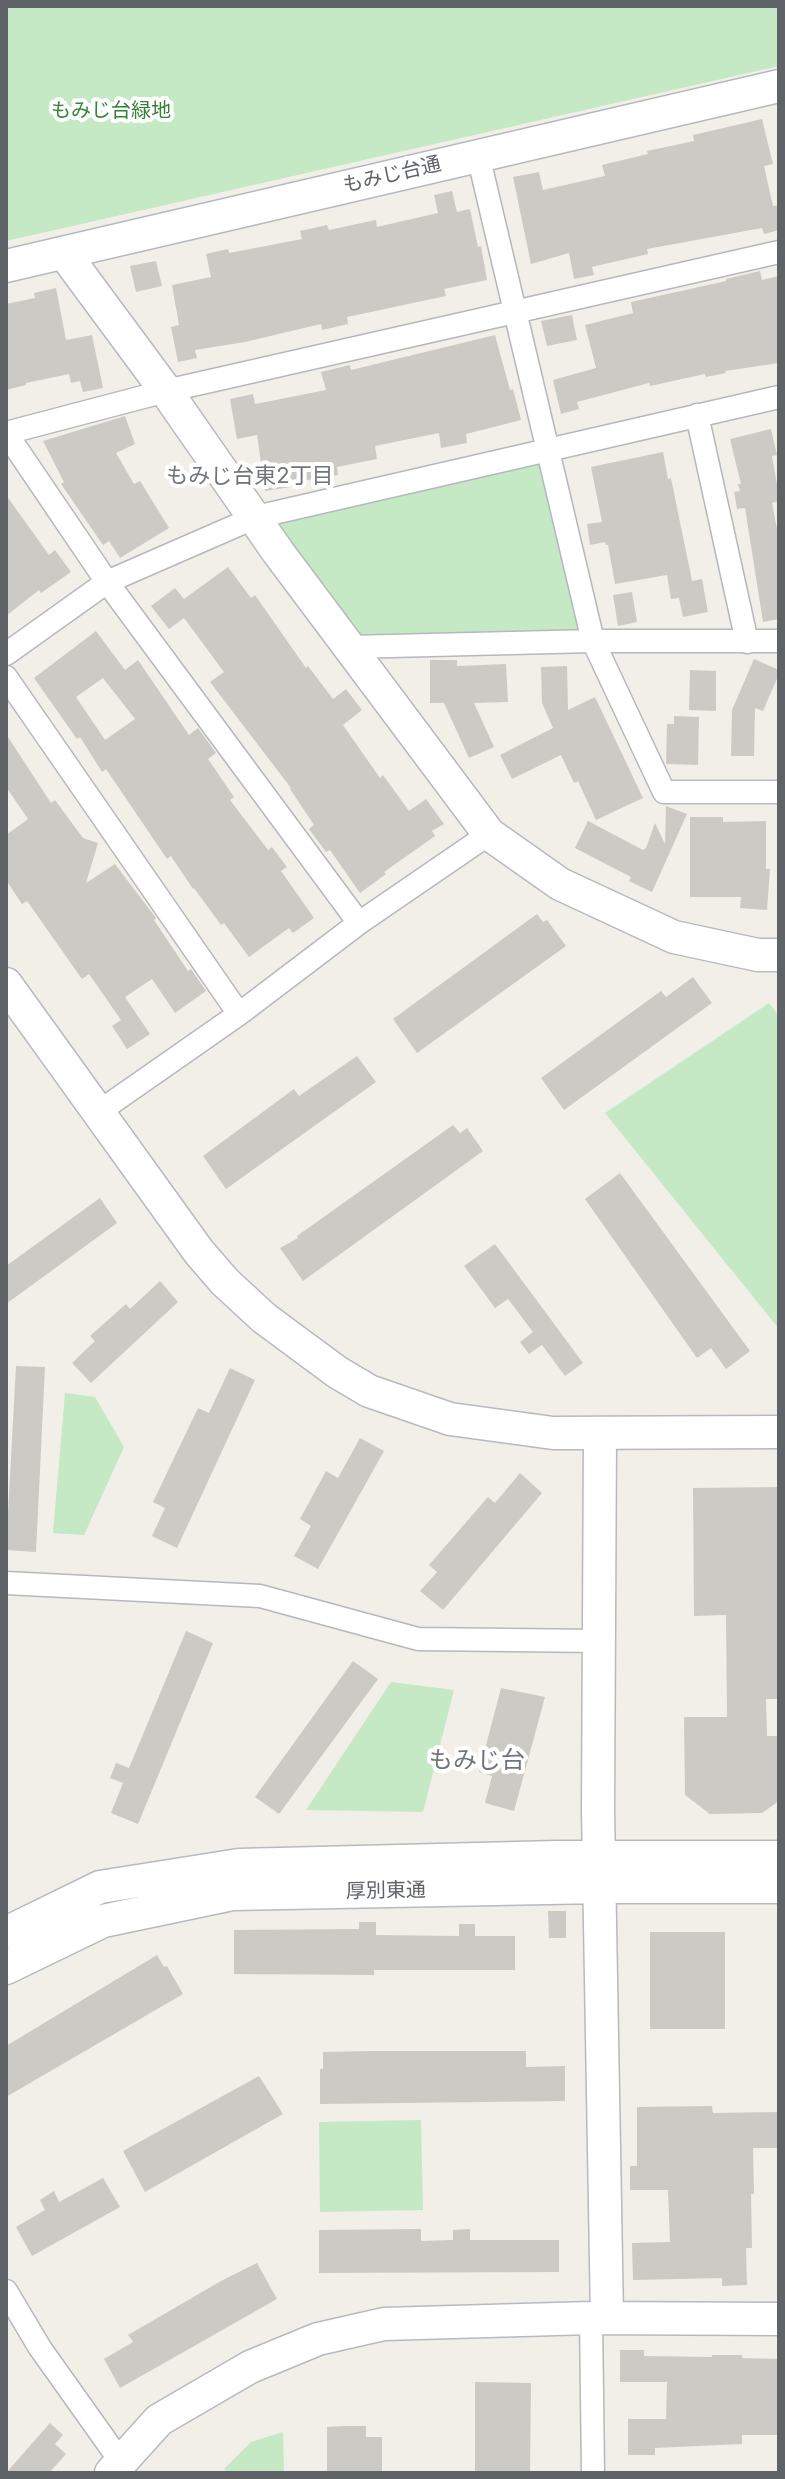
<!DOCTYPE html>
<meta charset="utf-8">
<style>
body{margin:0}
#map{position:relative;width:785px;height:2479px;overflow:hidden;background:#f1efe8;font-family:Inter,sans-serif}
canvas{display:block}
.frame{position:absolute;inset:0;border:8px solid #5f6368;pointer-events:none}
</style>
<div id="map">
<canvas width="785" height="2479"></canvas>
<div class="frame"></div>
</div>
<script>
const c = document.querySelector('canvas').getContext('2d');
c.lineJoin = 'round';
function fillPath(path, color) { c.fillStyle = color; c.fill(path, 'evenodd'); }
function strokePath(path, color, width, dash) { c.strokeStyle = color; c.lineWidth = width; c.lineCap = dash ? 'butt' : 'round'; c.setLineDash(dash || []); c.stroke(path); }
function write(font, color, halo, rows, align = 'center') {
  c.font = font + ' Inter,"Noto Sans JP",sans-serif'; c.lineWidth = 8; c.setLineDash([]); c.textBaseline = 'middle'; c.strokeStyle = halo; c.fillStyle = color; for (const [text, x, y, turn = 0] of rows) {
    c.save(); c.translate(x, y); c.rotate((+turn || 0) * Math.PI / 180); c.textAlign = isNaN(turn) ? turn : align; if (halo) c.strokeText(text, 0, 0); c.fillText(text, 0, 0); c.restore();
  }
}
const green = new Path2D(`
 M6,6H779V66L6,241Z
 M548,450L593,641L350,647L256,517Z
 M769,1003L779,1016V1329L605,1113Z
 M65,1393L95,1397L124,1447L84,1535L53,1533Z
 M391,1682L454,1690L423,1812L306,1810Z
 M421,2120L423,2210L320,2212L319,2122Z
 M283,2432L284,2473H228L224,2469L251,2442Z`);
const building = new Path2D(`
 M762,119L773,164L764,166L773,206L779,205V230L764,234L762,228L647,249L648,254L592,267L594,275L574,279L569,253L531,264L513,177L539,172L543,190L605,176L602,165L648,154L647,151L694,141L693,135Z
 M452,191L457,212L470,209L478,247L481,246L487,280L444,289L446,296L347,317L348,324L322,330L321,324L245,342L195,350L197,358L178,362L171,327L179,325L172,285L211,277L206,254L228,249L229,253L302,239L300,231L327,225L329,230L376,220L377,227L438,213L434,195Z
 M156,261L162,286L136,292L130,266Z
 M760,271L762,280L779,276V363L725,371L726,373L706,377L705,374L650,386L649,383L577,402L579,409L561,414L553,380L596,368L585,325L633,313L631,302L726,281V279Z
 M56,288L66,340L92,335L103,388L83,392L80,381L71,383L69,374L26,383V385L6,390V304L35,298L34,293Z
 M572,315L577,340L547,346L541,321Z
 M495,335L510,390L513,389L521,420L466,434L467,443L441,448L439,433L375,446L377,459L337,467L338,475L290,483L291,487L265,491L257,435L237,439L230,399L253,394L255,404L326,390L321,372L350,365L351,370Z
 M125,416L135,444L116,453L134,484L140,481L169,528L120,558L109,541L103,545L61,484L64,482L43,441Z
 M771,429L777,455L772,456L779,496V501L772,503L779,539V619L763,622L745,508L737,509L734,492L740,491L738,484H741L730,439Z
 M663,452L668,479L671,478L692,581L702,579L708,612L683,617L679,598L671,599L667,575L615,584L608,545H606L605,542L590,545L587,524L602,522L591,467Z
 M6,495L49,555L55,550L71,572L41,593L39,590L6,616Z
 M228,567L251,598L255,595L306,668L308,666L333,699L346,689L362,710L343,725L380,778L383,775L409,811L426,799L444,824L432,831L435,836L384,872L386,874L360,893L330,850L326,852L309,829L314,825L290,789L291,788L210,682L224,672L184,618L169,629L151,606L175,588L184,599Z
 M632,592L637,622L618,626L613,595Z
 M96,631L125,670L138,660L189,735L198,728L216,753L208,759L234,797L230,800L268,850L272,847L287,867L281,871L314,918L293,933L289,928L249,957L224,923L221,925L194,888L193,889L171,856L167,859L106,769L102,772L80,737L77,739L34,678ZM103,678L135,719L105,740L76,697Z
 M754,659L779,670V674L763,711L755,708L754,756H731L732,710Z
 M430,660H457V666L506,664L508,702L474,703L494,747L469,758L444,703H430Z
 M567,666L568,710L595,697L643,798L596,820L578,781L574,783L561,755L512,779L500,755L553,728L542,703L541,667Z
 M690,670L716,671V711L689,710Z
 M674,716L699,717L698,765L666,764L667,724H674Z
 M6,734L51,803L55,800L83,838L98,843L86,883L115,864L156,918L154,920L188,971L191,969L206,991L175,1013L152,979L125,997L150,1034L127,1049L112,1026L121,1020L89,974L82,979L27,901L22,904L6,880V835L28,819L6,787Z
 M666,806L687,814L652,892L629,881L631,877L575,848L588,821L643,850L646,848L655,823L665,844Z
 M690,817H723V822L766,821V869H770L767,910L740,908L741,897H690Z
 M537,914L543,922L547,920L566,946L417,1053L393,1019Z
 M693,977L712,1003L564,1110L541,1078L661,991L666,997Z
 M357,1056L376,1082L226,1189L203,1156L294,1089L299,1096Z
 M453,1125L460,1133L467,1128L483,1151L303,1281L280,1248L298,1238L297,1236Z
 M620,1173L750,1351L726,1369L711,1348L697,1358L585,1199Z
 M100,1198L117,1223L6,1304V1266Z
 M495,1244L583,1363L565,1376L542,1345L529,1354L520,1342L533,1332L508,1299L495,1308L464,1266Z
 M160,1281L178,1302L91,1383L72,1363L95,1341L90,1336L126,1304L130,1309Z
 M16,1366L45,1367L36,1552L6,1550Z
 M230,1368L255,1380L177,1548L152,1536L165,1508L153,1502L198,1408L209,1413Z
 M360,1438L384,1451L318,1569L294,1556L311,1526L300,1519L326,1471L338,1478Z
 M520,1473L542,1493L443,1610L420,1591L437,1572L429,1565L488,1497L495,1503Z
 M779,1487V1699H766L767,1736H779V1801L762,1813L710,1814L685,1795L684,1717H727L726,1615L694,1616L693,1488Z
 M186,1631L213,1643L138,1824L111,1813L123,1783L110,1778L116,1763L129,1768Z
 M353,1661L378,1679L279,1814L255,1797Z
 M501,1688L545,1697L514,1811L485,1803L492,1776L479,1772Z
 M548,1911H566V1938H549Z
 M359,1922H376V1935L459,1936V1924H475V1936H515V1970H374V1975L234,1974V1930L359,1929Z
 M650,1932H725V2029H650Z
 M157,1955L164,1967L167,1966L183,1994L6,2097V2046Z
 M371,2051H526V2067L565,2066V2101L320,2104V2069H323V2052Z
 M259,2076L283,2114L145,2192L123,2151Z
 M712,2106L713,2113L779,2112V2148H753L754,2194H751L752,2248H746L747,2285L722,2286V2278L633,2280L632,2243L670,2242L668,2190H630V2166H637V2107Z
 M103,2178L120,2207L32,2256L16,2227L45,2210L40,2200L54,2191L59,2202Z
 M421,2229V2241L453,2240V2230L470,2229V2240H559V2272L319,2273V2230Z
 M257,2263L277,2299L120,2388L104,2359L133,2342L128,2335L221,2281Z
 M620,2350H644V2356L712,2357V2355H742V2358L779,2359V2435H742V2444L655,2448V2455H628V2419H666L667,2382H620Z
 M475,2382L531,2383L530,2473H475Z
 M50,2423L63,2435L55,2444L66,2454L49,2473H6Z
 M344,2426H366V2437H382V2473H327V2427Z`);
const street = new Path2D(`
 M478,155L593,641L664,792H779
 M697,415L747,642
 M6,433L166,391L779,252
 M6,433L107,582L359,923
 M350,647L593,641H779
 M6,654L107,582L256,517L779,397
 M6,677L239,1014
 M100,1111L239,1014L359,923L489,834
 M6,1583L260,1596L418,1639L599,1641
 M6,2291L40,2348L121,2462
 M591,2318L593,2473`);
const secondary = new Path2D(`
 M64,253L166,391L278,552L489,834L560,884L674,937L758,955H779
 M6,266L779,86
 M6,984L199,1252L225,1282L264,1318L337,1372L369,1391L450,1419L553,1433L779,1432
 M600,1434L598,1810L607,2318
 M6,1933L100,1887L239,1865L557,1857H779
 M6,1968L103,1921L232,1894L600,1887H779
 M111,2473L159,2420L250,2367L318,2339L384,2324L591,2318L779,2319`);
const parkNames = [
 ["もみじ台緑地",111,111]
];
const streetNames = [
 ["もみじ台通",392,175,-13],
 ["厚別東通",386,1891,-1]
];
const neighbourhoodNames = [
 ["もみじ台東2丁目",250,476]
];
const quarterNames = [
 ["もみじ台",477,1761]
];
fillPath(green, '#c5e8c5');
fillPath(building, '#cccac5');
strokePath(street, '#b5b8bc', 25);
strokePath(secondary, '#b6babf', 35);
strokePath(street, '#fff', 22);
strokePath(secondary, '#fff', 32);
write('20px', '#348238', '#fff', parkNames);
write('20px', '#5f6368', '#fff', streetNames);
write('22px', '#70757a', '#fff', neighbourhoodNames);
write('24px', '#70757a', '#fff', quarterNames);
</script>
